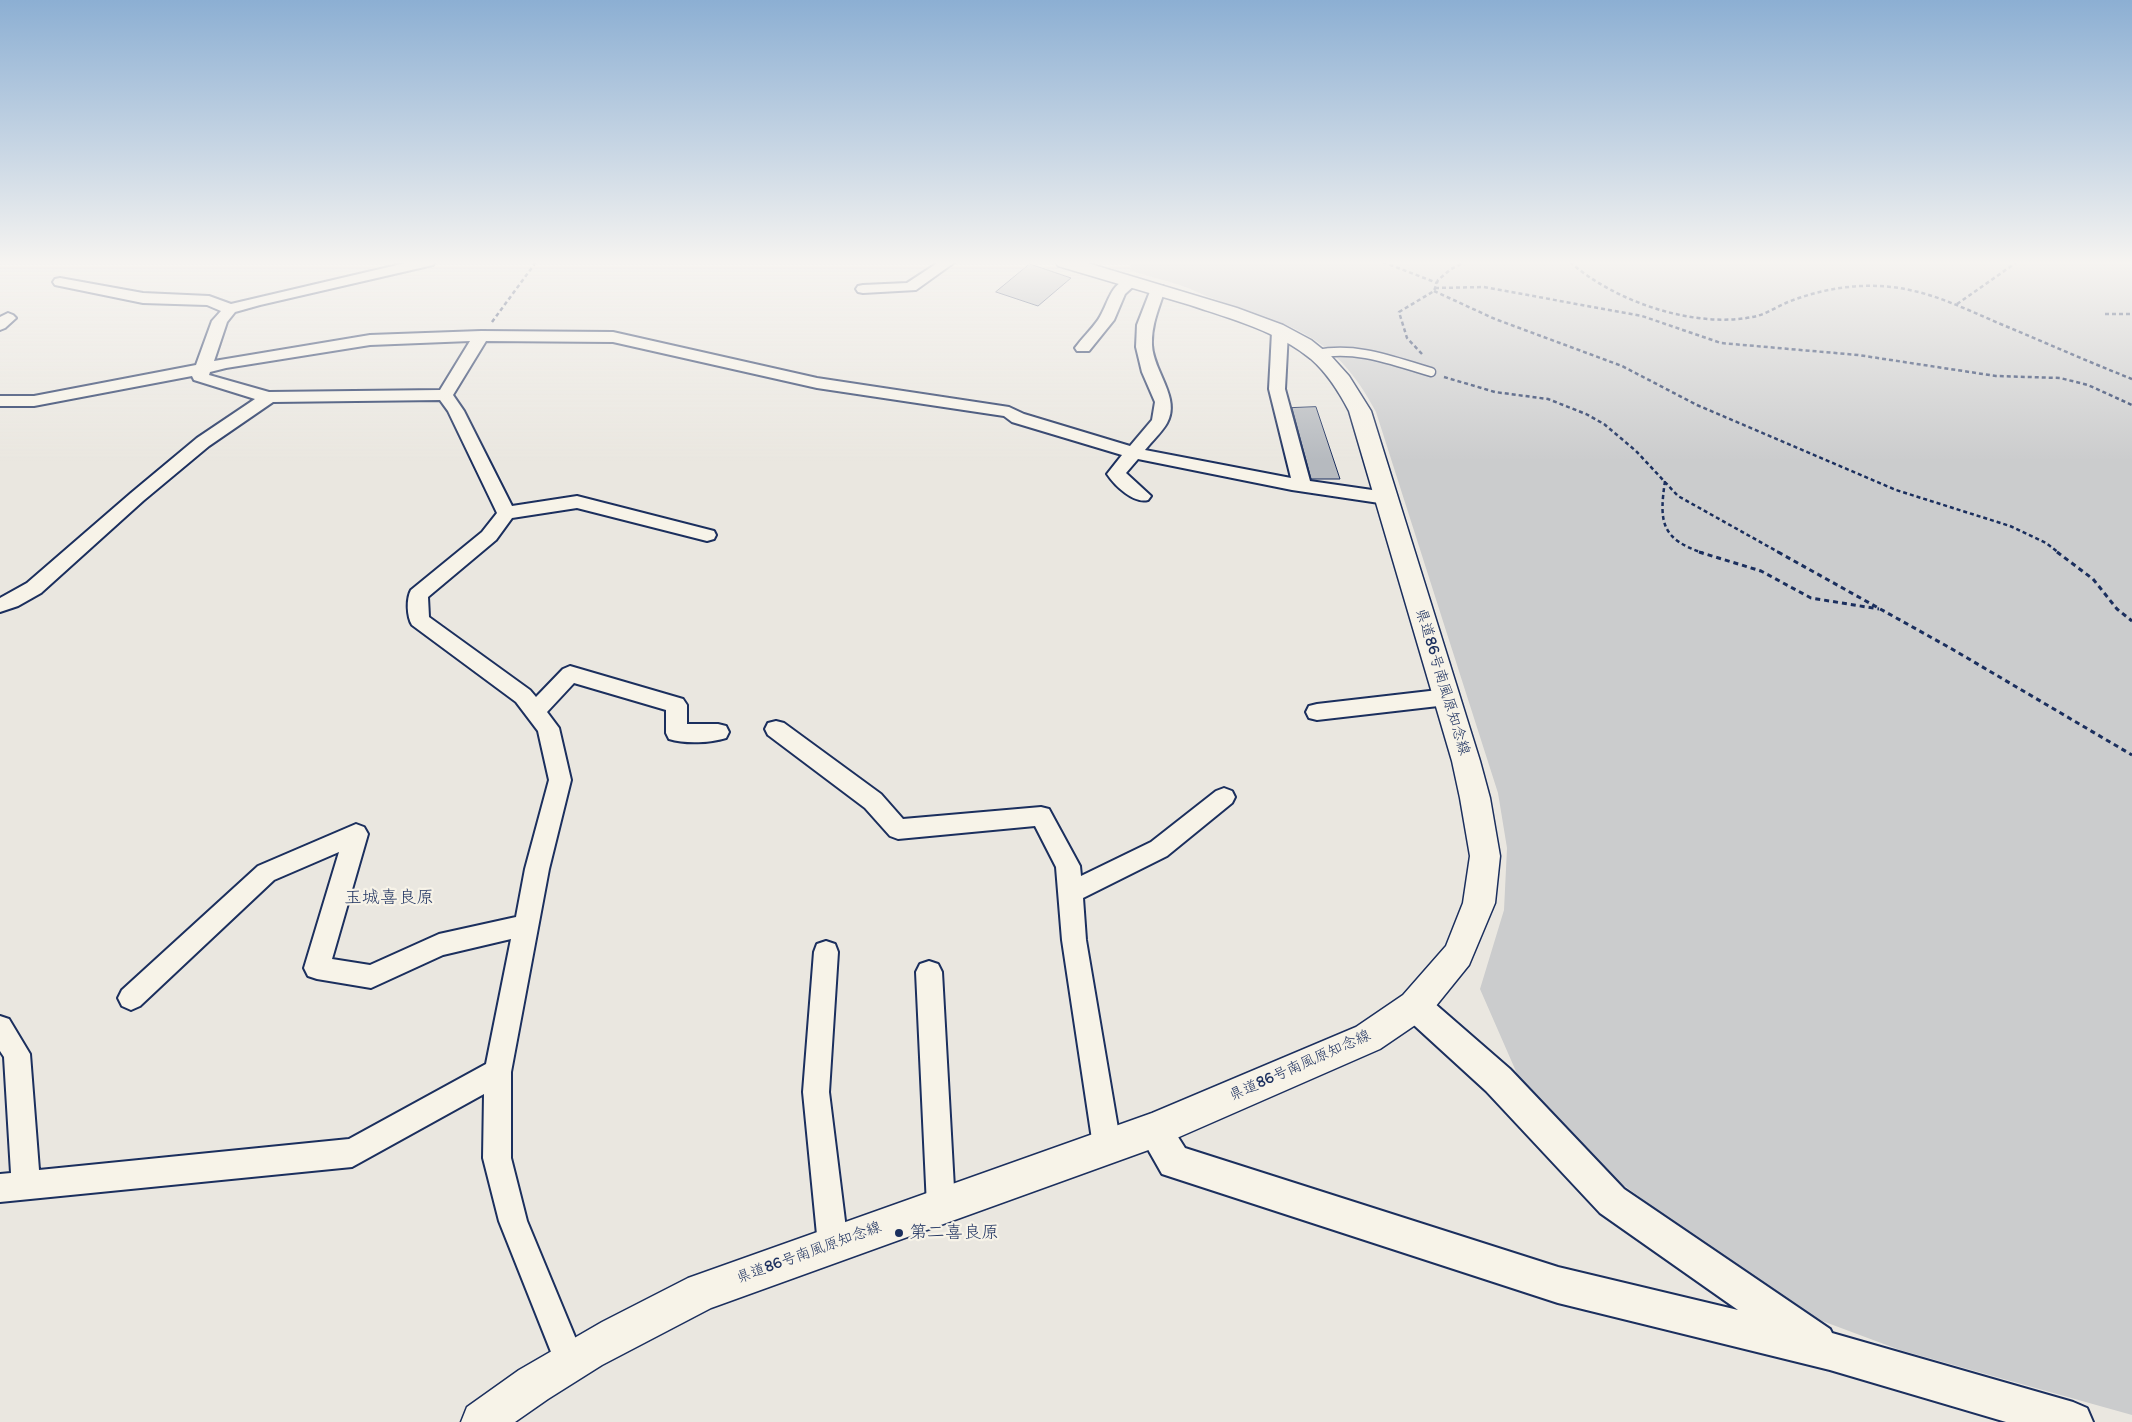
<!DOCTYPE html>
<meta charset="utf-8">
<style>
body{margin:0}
canvas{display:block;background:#eae7e0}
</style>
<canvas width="2132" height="1422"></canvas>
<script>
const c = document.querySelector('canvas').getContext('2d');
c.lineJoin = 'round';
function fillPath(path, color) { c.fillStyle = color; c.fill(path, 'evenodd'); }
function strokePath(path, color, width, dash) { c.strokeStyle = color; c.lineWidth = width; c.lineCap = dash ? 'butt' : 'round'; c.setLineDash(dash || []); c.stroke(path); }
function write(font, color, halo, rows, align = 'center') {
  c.font = font + ' "Balsamiq Sans","Klee One",sans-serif'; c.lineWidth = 4.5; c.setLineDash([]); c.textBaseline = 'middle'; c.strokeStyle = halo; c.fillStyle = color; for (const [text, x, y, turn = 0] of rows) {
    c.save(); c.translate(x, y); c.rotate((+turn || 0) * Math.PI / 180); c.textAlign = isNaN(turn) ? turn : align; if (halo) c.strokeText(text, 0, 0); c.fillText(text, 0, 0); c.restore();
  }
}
const green = new Path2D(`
 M1130,262H2132V1415L1900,1350L1790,1309L1618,1181L1518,1076L1480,989L1504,910L1507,848L1498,793L1376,412C1336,335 1291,325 1214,299C1203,295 1193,289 1182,286C1165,280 1148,276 1131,271Z`);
const building = new Path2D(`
 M1030,264L1071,278L1038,306L996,292Z
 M1316,407L1340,479H1311L1292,408Z`);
const pathFar1 = new Path2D(`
 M1383,262L1437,283
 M1570,262C1615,302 1697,330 1757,316C1768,313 1778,306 1788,302C1821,289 1857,283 1892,287C1933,292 1965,309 2003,325C2046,343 2089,362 2132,379
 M1435,288L1484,287L1642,316L1721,343L1858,355L1996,376L2060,378L2088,385L2132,405
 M1434,291L1495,319L1622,366L1697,405L1896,490L2010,526L2046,543L2059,553
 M1957,304L2017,262
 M2105,314H2132
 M492,322L536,262
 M1422,354L1407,338L1399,312L1434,291L1438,280L1451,269L1465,262
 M1444,377L1495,392L1548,399L1586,414L1604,424L1636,451L1678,496L1780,553
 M1665,481C1659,522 1661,539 1703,553`);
const path = new Path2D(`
 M1699,552L1761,571L1811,598L1879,609
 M1778,552L1952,649L2132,755
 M2057,552L2093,579L2117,609L2132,621`);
const service = new Path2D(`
 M1317,354C1357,346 1393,361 1431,372`);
const minor = new Path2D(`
 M410,262H435L433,265L260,305L235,312L227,322L214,361L370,335L481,331L613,332L817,378L1009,407L1024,414L1130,446L1152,420L1155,402L1142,372L1136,347L1137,325L1151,289L1153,286H1163L1165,289C1159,308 1151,325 1152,345C1153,371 1181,398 1167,423C1162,432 1152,441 1145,450L1291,478L1269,389L1272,332L1274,329H1286L1288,332L1285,389L1310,481L1386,492L1392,494L1395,498L1392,502L1386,504L1292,490L1138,459L1126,473L1151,496L1148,500C1134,504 1115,486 1107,474L1122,455L1012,422L1004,416L817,388L613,342L486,341L453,395L464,411L512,506L577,496L714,531L716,535L714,539L707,541L577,508L512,518L496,540L428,597L429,617L530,690L536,697L563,669L570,666L683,699L687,705V724H718L726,726L729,732L726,738C710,743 685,744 669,739L666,733V710L574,683L547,712L559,728L571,780L549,869L511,1072V1158L527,1221L585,1361L581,1372L570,1376L559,1372L499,1221L483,1158L484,1094L352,1167L0,1202V1174L11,1173L4,1057L0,1051V1016L9,1019L30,1054L39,1170L349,1139L486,1064L511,939L443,955L371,988L317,979L308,976L304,968L339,852L274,880L140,1006L131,1010L122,1006L118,998L122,990L258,866L356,824L364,827L368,834L332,959L370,965L439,934L516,917L525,869L549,780L538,731L516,702L412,625C407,617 406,599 411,590L482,532L497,513L448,411L440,400L273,402L209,446L143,501L41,593L18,606L0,612V598L27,583L131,493L197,438L255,399L194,380L192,376L34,406H0V396H34L196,365L212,321L221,311L207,305L143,303L55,285L53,282L55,279L60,278L143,293L209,296L231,304ZM470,341L440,390L269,392L209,375L210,372L226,368L370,345Z
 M939,262H955L916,290L863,293L858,292L856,289L858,286L863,285L907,283Z
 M1131,278L1136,279L1138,282L1125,294L1114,320L1089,351H1077L1075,348C1082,338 1091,330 1098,320C1109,304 1109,283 1131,278Z
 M8,313L13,315L16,318L5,328L0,330V317Z
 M1447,689L1454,691L1458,697L1454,703L1447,705L1317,720L1309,718L1306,712L1309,706L1317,704Z
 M776,721L784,723L881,794L903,819L1041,807L1049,809L1080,866L1081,876L1151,842L1216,791L1224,788L1232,791L1235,797L1232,803L1167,856L1083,898L1086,940L1121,1146L1117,1156L1107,1160L1097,1156L1093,1146L1062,940L1056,867L1035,826L898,839L890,836L865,808L768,735L765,729L768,723Z
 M826,941L835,944L838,952L829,1092L848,1245L843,1255L833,1260L823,1255L818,1245L803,1092L814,952L817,944Z
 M929,961L938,964L942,972L955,1206L951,1216L941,1220L931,1216L927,1206L916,972L920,964Z`);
const tertiary = new Path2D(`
 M1415,991L1426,996L1510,1069L1624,1189L1830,1329L1832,1333L2073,1402L2087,1408L2093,1422H2006L1830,1370L1558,1303L1162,1174L1137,1130L1142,1118L1154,1113L1166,1118L1185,1148L1558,1267L1738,1310L1600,1213L1486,1091L1404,1016L1399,1006L1404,996Z`);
const primary = new Path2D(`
 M1056,262H1084L1237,308L1283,325L1311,340L1331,356L1349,376L1371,411L1480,761L1490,798L1500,856L1495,903L1469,965L1427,1017L1380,1049L1154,1148L711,1308L602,1365L548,1399L515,1422H461L467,1407L519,1370L602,1322L688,1278L1152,1113L1356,1027L1403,995L1446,946L1463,903L1470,856L1460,798L1452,761L1349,411C1339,392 1328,374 1311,359C1277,331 1231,319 1190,305C1146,292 1102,279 1058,266Z`);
const markers = [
 [899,1233,5,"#1b2f5e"]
];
const streetNames = [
 ["県道86号南風原知念線",1442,682,73],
 ["県道86号南風原知念線",1300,1066,-24],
 ["県道86号南風原知念線",809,1253,-20]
];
const quarterNames = [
 ["玉城喜良原",389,898]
];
const nearPoinames = [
 ["第二喜良原",909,1233]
];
fillPath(green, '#cbcccd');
fillPath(building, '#b6babf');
strokePath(building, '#1b2f5e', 1);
strokePath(service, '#1b2f5e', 11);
strokePath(minor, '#1b2f5e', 4);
strokePath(tertiary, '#1b2f5e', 4);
strokePath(primary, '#1b2f5e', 3);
strokePath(pathFar1, '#1b2f5e', 2.5, [4, 3]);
strokePath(path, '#1b2f5e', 3, [5, 4]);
strokePath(service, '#f7f3e8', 8);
fillPath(minor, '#f7f3e8');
fillPath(tertiary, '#f7f3e8');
fillPath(primary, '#f7f3e8');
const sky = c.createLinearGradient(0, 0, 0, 461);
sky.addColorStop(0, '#8cafd3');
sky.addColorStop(0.57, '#f6f4f1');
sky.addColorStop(1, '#f6f4f100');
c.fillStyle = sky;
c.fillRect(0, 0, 2132, 461);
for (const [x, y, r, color] of markers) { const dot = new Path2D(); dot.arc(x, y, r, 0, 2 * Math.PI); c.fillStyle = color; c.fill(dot); strokePath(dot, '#f7f3e8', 2); }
write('15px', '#1b2f5e', '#f7f3e8', streetNames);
write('18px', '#1b2f5e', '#f7f3e8', quarterNames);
write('18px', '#1b2f5e', '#f7f3e8', nearPoinames, 'left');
</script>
